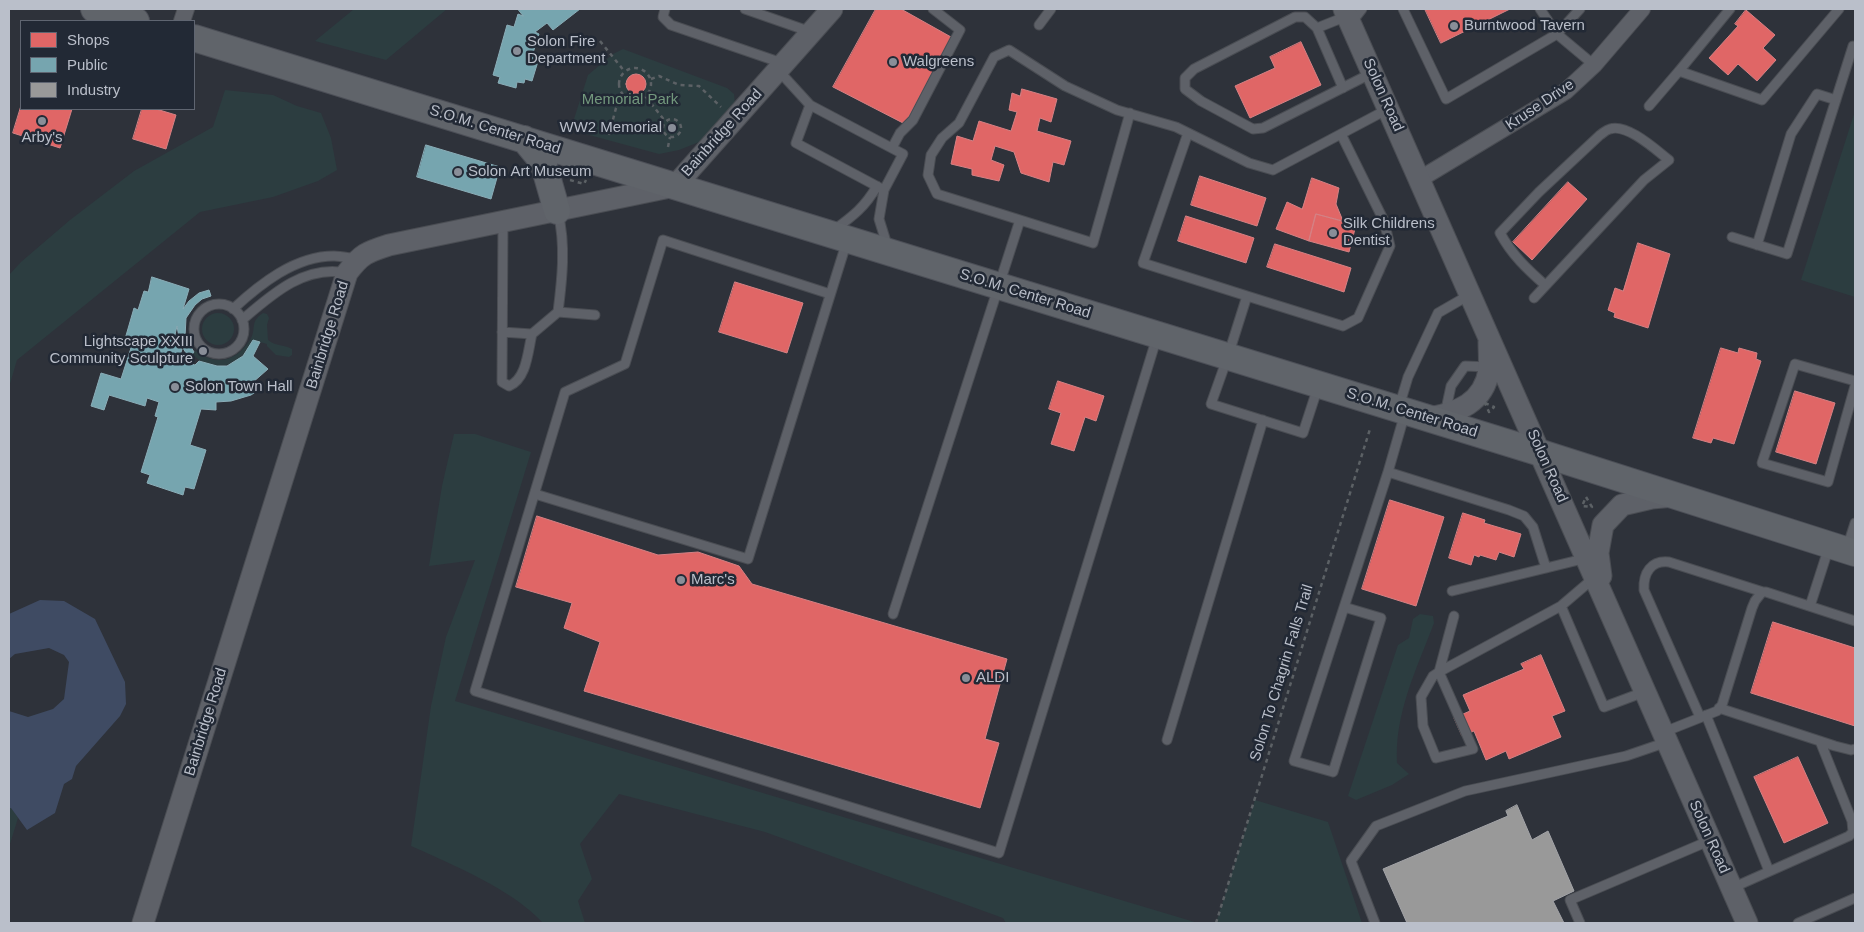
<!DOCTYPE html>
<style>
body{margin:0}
#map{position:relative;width:1864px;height:932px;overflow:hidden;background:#2e323a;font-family:Arial,sans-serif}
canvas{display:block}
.frame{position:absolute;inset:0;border:10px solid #babfca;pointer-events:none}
.legend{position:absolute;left:20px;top:20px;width:175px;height:90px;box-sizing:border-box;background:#222935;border:1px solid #5f6571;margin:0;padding:6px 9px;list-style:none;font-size:15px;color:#babfca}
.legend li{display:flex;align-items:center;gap:10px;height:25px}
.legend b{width:25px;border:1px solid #5f6571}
</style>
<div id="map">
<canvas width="1864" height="932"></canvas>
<div class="frame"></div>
<ul class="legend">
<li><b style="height:14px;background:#e06666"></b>Shops</li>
<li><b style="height:14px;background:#76a5af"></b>Public</li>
<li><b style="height:14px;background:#999"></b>Industry</li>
</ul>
</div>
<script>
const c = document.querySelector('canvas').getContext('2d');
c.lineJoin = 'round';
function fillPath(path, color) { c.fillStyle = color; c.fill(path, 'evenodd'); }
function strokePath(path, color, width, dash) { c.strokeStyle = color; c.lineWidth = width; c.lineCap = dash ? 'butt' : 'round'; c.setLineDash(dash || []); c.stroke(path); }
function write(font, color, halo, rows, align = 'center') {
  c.font = font + ' Arial,sans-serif'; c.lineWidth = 5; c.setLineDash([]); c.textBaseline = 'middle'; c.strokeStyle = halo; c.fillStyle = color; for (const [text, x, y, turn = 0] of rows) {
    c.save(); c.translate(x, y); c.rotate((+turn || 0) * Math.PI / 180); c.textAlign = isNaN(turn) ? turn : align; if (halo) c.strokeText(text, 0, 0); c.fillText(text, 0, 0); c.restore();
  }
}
const green = new Path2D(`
 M354,9H447L386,60L315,41Z
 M623,49L727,88L734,94L735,104L704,140L679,150L659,154L582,133L577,127L574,119L588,75L613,54Z
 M225,90L273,95L297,106L321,113L331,138L337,170L318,181L273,197L200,212L17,360L9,387V275L21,262L70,220L134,171L213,127Z
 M1855,111V297L1801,280Z
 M263,313L267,314L269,318L267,325L268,340C277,347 283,344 292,349V355L289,357L276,355L267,346V344L253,340C241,366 215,376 192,354L196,351C216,366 236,362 250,340C257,329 249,322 263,313Z
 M202 329a16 16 0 1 1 32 0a16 16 0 1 1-32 0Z
 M454,434H475L531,452L455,701L1198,923H1006L1003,918L765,832L619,794L580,844L592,879L578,901L585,923H543C512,889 453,865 411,846L431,706L446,637L475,560L429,566L442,486Z
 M1420,614L1433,616L1434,623C1417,668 1394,714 1397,763L1409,774L1392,785L1356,800L1348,796L1398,645L1409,638L1413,619Z
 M1255,800L1328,822L1362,923H1216Z
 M11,807L18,818L9,847V808Z`);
const water = new Path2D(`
 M40,600L64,601L95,619L125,682L126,704L120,716L76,766L72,779L64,784L55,813L27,830L11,808H9V711L28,717L53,709L64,699L69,662L64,655L49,648L15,654L9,659V614Z`);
const shops = new Path2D(`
 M876,9H901L951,37L905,124L833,87Z
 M1425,9H1510L1441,43Z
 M1746,10L1775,35L1763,48L1776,60L1757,81L1738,64L1728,75L1709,58L1738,26L1735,24Z
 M1301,42L1321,85L1250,118L1235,86L1275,68L1270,57Z
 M626 84a10 10 0 1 1 20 0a10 10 0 1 1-20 0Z
 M1022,89L1057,99L1051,122L1040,118L1037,131L1071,141L1064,165L1053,162L1049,182L1021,173L1014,152L995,146L991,160L1004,165L999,181L972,175V169L951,164L957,136L973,141L979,121L1011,131L1017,112L1009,110L1012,93L1020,96Z
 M21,106V109H72L60,148L13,133Z
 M142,109H156L176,115L166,149L133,139Z
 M1200,176L1266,198L1257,226L1191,205Z
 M1312,178L1339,188L1336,204L1343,221L1316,214L1309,241L1276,229L1287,202L1302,209Z
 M1568,182L1587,199L1532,260L1513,242Z
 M1316,214L1356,225L1349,252L1309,241Z
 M1186,216L1254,238L1246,263L1178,241Z
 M1638,243L1670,254L1648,328L1614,317L1615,313L1608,310L1615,288L1623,291Z
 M1275,244L1351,268L1344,292L1267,267Z
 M735,282L803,303L787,353L719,332Z
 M1721,348L1738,353L1739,348L1757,353L1756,359L1761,361L1734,444L1713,438L1711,443L1693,438Z
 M1058,381L1104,396L1096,421L1085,417L1074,451L1051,444L1061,413L1049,409Z
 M1795,391L1835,403L1816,464L1776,452Z
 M1390,500L1444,517L1416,606L1362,589Z
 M1463,513L1485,520L1484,523L1521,534L1514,557L1499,552L1496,560L1480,555L1479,557L1474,555L1471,565L1449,558Z
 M537,516L658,555L698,552L739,566L752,584L1007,659L985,739L999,743L980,808L584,691L600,642L564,628L572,603L516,587Z
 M1773,622L1855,648V726L1751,693Z
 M1541,655L1565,711L1552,716L1561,737L1509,759L1506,751L1486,760L1474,731L1462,736L1454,718L1470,711L1463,695L1524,669L1521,664Z
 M1798,757L1828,823L1784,843L1754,777Z`);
const public = new Path2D(`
 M518,9H580L553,30L547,23L535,32L539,34L532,56L539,58L532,81L525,79L524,83L517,82L516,88L498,83L500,77L493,75L507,25L514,27L518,14L523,16Z
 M426,145L500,167L491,199L417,177Z
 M152,277L189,289L183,309L189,301L199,293L209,290L211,296L202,299L195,305L186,318L185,337L194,352L189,358L180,343L177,326L174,339L179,341L177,347L182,349L180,356L184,357L183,362L195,365L199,361L217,366H227L243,356L253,340L260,342L253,356L268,369L252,383L257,391L251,395L231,401L216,402V410L201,409L190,445L206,450L194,489L185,487L183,495L147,483L150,475L141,472L158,417L155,416L159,402L147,398L145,406L109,395L104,410L91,406L101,373L121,379L131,348L123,346L134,308L138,310L144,291L148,292Z`);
const industry = new Path2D(`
 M1517,805L1532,840L1548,831L1574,891L1553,901L1564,923H1407L1383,869L1508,816L1506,811Z`);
const path = new Path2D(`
 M600,41L625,72
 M619 84a16 16 0 1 1 32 0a16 16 0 1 1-32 0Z
 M651,79L659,76L679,85L699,86L721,107
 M646,97L665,121
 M663 128a9 9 0 1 1 18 0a9 9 0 1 1-18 0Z
 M609,135L616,108L624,96
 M668,147L670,137
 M570,180L584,184L586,180
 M1485,403L1494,407L1489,412Z
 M1586,497L1592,507L1582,506Z
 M1216,923L1370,429`);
const service = new Path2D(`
 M665,9L663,17L671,25L782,63
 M745,9L811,32
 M1403,9L1446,99L1557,34L1580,9
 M1540,9L1557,34L1594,65
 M1347,16L1317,28L1305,17H1295L1194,69L1185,78V89L1201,101L1253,129L1263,128L1372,73
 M1351,23L1362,9
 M1039,25L1051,9
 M1317,28L1343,88
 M778,70L810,105L903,154L884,190L879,219L888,248
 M1679,71L1730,9
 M810,105L796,143L884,190
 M1649,106L1679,71L1762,100L1839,9
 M1188,133L1143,263L1247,296
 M892,148L900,133L913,120L960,30L933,9
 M558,213C566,245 562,280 558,312
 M1020,220L1093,243L1130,113
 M503,221L502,382L509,386C527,379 528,350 532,334
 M834,230C853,216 865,207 877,186
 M1732,237L1787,254L1853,46
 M1757,245L1791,134L1817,94L1836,100
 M830,294L663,240L625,364L565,392L475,691L999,853L1157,337
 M1534,298L1644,180L1669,160C1656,150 1627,123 1610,129C1606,130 1603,133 1600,135L1539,192L1500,233C1512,255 1527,269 1545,285
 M194 329a25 25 0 1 1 50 0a25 25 0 1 1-50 0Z
 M233,309C260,284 295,256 334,256C341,256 349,258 357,259
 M242,320C271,295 305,264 347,273
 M502,332L532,334L558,312L595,315
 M1855,381L1795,364L1762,463L1828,482L1855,386
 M1318,387L1303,433L1211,404L1228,356L1247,296L1343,326L1358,318L1390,246L1384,221L1341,134
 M1399,407L1408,377L1438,313L1471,294
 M1405,413L1388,472L1509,510L1524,516L1533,527L1546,568
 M1445,414L1451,386L1465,366L1489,367
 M535,494L748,559L847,241
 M1847,548L1855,523
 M1452,591L1587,558
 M1561,606L1604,707L1644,692
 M1810,606L1829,547
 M1344,607L1381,618L1333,772L1294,761L1388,472
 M893,614L1020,220L937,194L928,175L931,155L942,138L959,123L994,57L1009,50L1065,86L1117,110L1176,127L1249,163L1273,170L1388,109
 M1454,616L1439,672L1473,749L1436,758L1423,726L1421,697L1433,676L1439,672L1561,606L1595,577
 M1719,708L1835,746L1851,750L1855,749
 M1706,715L1769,871
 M1700,717L1644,590C1643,573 1651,560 1669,562L1763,592
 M1664,732L1717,711L1722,705L1752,608L1755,601L1762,592H1766L1855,621
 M1167,740L1263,420
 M1732,888L1849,836L1853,832L1852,821L1820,741
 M1375,923L1351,861L1376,826L1465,791L1626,756L1667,742
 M1580,923L1570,900L1711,840
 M1798,923L1855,898`);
const minor = new Path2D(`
 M182,21L186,9
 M1420,179L1566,91L1594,65L1642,9`);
const tertiary = new Path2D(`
 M1344,9L1747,923
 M1429,418C1457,413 1484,403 1489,370C1490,361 1489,351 1489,342
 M1601,576L1598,553L1603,525L1622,505L1652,498L1674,496
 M143,923L347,273C361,254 367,252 389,245L675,186L832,9`);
const primary = new Path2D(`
 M94,9L136,21
 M194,38L1541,453L1855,553
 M524,139L543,162L557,211`);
const markers = [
 [1454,26,5,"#898e98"],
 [517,51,5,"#898e98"],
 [893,62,5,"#898e98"],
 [42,121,5,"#898e98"],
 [672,128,5,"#898e98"],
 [458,172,5,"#898e98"],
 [1333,233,5,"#898e98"],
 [203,351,5,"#898e98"],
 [175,387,5,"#898e98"],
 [681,580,5,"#898e98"],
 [966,678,5,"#898e98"]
];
const poiNames = [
 ["Burntwood Tavern",1464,26],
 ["Solon Fire",527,42],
 ["Department",527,59],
 ["Walgreens",903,62],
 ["WW2 Memorial",662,128,"right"],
 ["Arby's",42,138,"center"],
 ["Solon Art Museum",468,172],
 ["Silk Childrens",1343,224],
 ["Dentist",1343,241],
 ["Lightscape XXIII",193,342,"right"],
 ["Community Sculpture",193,359,"right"],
 ["Solon Town Hall",185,387],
 ["Marc's",691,580],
 ["ALDI",976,678]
];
const streetNames = [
 ["Solon Road",1383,95,66],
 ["Kruse Drive",1540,105,-34],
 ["S.O.M. Center Road",495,130,17],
 ["Bainbridge Road",722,133,-48],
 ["S.O.M. Center Road",1025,294,17],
 ["Bainbridge Road",328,335,-73],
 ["S.O.M. Center Road",1412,413,17],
 ["Solon Road",1547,466,66],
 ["Solon To Chagrin Falls Trail",1282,673,-73],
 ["Bainbridge Road",206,722,-73],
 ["Solon Road",1709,837,66]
];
const parkNames = [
 ["Memorial Park",630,100]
];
fillPath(green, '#2c3d40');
fillPath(water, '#3f4b63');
fillPath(shops, '#e06666');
strokePath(shops, '#d58184', 1);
fillPath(public, '#76a5af');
strokePath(public, '#8aadb7', 1);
fillPath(industry, '#999');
strokePath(industry, '#a3a4a8', 1);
strokePath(service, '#4a4d53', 11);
strokePath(minor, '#4a4d53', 18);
strokePath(tertiary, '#4a4d53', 23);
strokePath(primary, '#4c4f57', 28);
strokePath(path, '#5c6165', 2.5, [4, 4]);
strokePath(service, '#5e6168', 9);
strokePath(minor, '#5e6168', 16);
strokePath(tertiary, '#5e6168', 21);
strokePath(primary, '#60646a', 26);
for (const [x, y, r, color] of markers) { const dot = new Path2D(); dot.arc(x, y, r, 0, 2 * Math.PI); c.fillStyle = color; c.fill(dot); strokePath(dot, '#222935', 2); }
write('15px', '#babfca', '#222935', poiNames, 'left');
write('15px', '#babfca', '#222935', streetNames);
write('15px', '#73987d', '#222935', parkNames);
</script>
